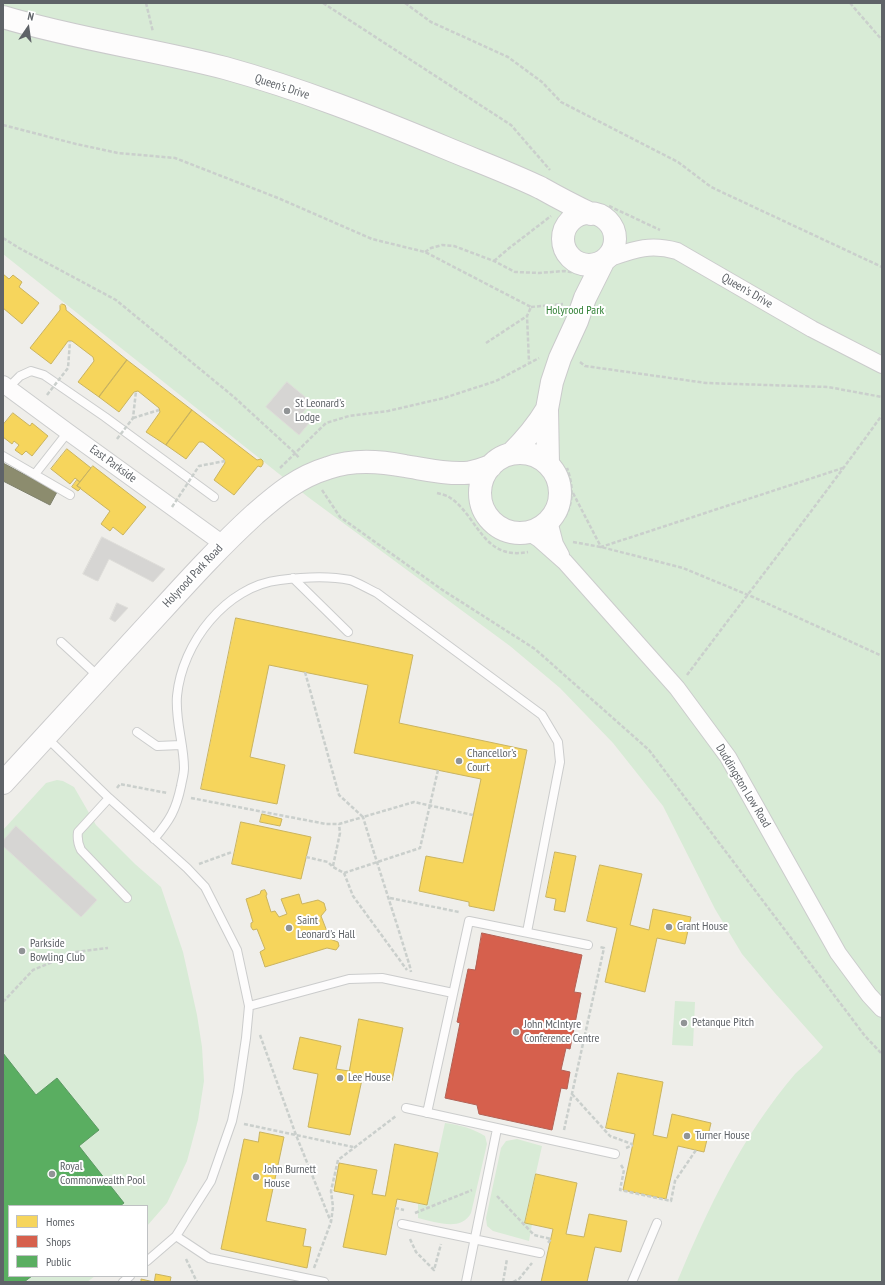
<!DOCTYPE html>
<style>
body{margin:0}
#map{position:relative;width:885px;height:1285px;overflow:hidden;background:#efeeea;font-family:"PT Sans Narrow",sans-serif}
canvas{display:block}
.frame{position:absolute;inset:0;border:4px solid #5f6368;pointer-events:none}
.legend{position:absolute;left:8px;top:1205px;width:140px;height:72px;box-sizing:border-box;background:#fff;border:1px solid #bfc1c3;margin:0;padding:5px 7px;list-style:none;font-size:12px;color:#5f6368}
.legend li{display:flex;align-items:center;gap:8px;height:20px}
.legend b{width:20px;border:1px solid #bfc1c3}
.north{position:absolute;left:8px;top:8px;width:40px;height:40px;-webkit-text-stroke:3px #fff;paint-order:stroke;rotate:13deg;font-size:11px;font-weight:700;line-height:16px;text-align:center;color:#5f6368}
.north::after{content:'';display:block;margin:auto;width:14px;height:18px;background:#5f6368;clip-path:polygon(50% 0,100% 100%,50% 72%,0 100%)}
</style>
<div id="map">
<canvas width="885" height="1285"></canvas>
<div class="frame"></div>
<ul class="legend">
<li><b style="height:11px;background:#f6d55c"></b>Homes</li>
<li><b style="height:11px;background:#d6604d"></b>Shops</li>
<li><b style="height:11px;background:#5aae61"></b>Public</li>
</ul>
<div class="north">N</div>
</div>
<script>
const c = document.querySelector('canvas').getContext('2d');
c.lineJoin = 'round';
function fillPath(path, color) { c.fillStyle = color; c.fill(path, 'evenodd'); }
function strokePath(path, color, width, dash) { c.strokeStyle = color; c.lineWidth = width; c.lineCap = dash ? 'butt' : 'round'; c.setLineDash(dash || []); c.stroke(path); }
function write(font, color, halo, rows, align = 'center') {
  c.font = font + ' "PT Sans Narrow",sans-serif'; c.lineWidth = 4; c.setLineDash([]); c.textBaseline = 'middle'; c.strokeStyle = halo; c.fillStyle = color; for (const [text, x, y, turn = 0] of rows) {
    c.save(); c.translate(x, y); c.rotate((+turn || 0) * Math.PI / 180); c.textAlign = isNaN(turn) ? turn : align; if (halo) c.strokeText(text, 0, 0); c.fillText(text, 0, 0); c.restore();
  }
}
const green = new Path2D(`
 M3,3H882V1282H677C708,1208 742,1136 795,1074C804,1065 815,1057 823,1047L774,992L742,954L715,909L663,806L613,743L560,688L510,646L308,497L3,254Z
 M57,780L63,781L74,787L96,825L135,864L161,887L183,952L197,1015L202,1047L204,1081L198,1120L187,1161L167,1203L147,1226V1206H9V1276H95L87,1282H3V830L46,783Z
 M675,1001L695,1002L693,1046L672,1045Z
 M445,1123C460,1125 472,1128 485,1136L487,1144L471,1213C461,1232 436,1222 418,1218V1204L427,1205Z
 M517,1139L542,1146L525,1222L532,1224L529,1241L493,1231L487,1226L486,1218L501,1148L506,1141Z`);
const homes = new Path2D(`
 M3,274L9,279L13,275L22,282L19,287L39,303L22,324L3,308Z
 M62,304L65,305L66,308V310L127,360L99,397L78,382L94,361L93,357L72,341H68L51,364L30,348L60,310V306Z
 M127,360L192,410L166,445L146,432L160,412L159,408L138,391L134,392L119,412L99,397Z
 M192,410L257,460L261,459L263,461V464L261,467L258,466L234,495L214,480L225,463L224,459L203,442H199L186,459L166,445Z
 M13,413L30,426L32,423L48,436L32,456L26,451L22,455L15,450L19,445L14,441L12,444L3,437V425Z
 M67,449L91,468L80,482L75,478L70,484L51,469Z
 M93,466L146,507L123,535L113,527L110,531L101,524L110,511L77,486Z
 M77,480L80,482L77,486L81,488L78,491L72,487Z
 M236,618L413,655L399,723L527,750L494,911L469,906V902L419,891L426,856L463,863L481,779L354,753L368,685L269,665L250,757L285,765L277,804L201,789Z
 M262,814L282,819L280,826L260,822Z
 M241,822L311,837L301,879L232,864Z
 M555,852L576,856L565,912L554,910L556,899L546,897Z
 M600,865L642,874L630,925L649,930L653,909L691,917L685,944L657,938L645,992L605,982L617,928L587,921Z
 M265,890L267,894L266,896L271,912L275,911L279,917L287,914L281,899L299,894L302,904L318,900L324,903L326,910L321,916L330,939L338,942L339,946L336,950L327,948L265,967L260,952L265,949L257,929L253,930L251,927V923L253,922L246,899L260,894L261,891Z
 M359,1019L403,1028L392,1081L363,1075L350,1135L308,1127L318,1074L293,1069L300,1037L341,1046L336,1069L349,1071Z
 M618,1073L663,1082L653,1135L667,1138L672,1114L711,1123L704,1152L678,1146L666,1199L623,1190L635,1134L606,1128Z
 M260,1132L284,1137L266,1221L306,1229L303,1246L311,1247L307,1268L221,1249L244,1139L258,1142Z
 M395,1144L438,1153L427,1205L397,1199L386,1255L343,1247L354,1195L334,1191L339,1163L377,1170L372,1194L385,1196Z
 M536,1174L577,1183L566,1234L584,1237L589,1214L627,1221L621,1252L595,1247L587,1282H541L553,1229L525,1223Z
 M156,1274L171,1277L170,1282H141V1279L154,1282Z`);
const shops = new Path2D(`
 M482,933L582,955L574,992L581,993L570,1049L566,1048L561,1070L570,1072L567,1089L561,1088L552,1130L479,1114L477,1105L445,1098L460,1023L457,1022L468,969L475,970Z`);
const public = new Path2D(`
 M3,1053L36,1095L57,1078L99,1130L79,1146L124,1203L120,1206H9V1276H32L24,1282H3Z`);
const industry = new Path2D(`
 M3,463L57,492L50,505L3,481Z`);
const building = new Path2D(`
 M287,382L311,402L301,415L310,422L299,435L266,407Z
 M102,537L165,569L153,582L109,559L98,581L95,580L83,574Z
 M117,603L128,608L115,622L110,619Z
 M16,826L97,900L81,917L3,846V841Z`);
const path = new Path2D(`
 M146,3L153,32
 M323,3L511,125L550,170
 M405,3L431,22L508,57L542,82L561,102L678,162L711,187L882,267
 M850,3L882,40
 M3,125L76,144L118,153L175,158L278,198L372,239L425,252L531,307L527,316L529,362
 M609,206L660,230
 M3,238L19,248L116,300L234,397L295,453L299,458
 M425,252L431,248L442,245L454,246L494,261L515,272L539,273L564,271L577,273
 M494,261L508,249L551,216
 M531,307L563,304
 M486,343L527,316
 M580,362L585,366L706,383L828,387L882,397
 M133,418L159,410
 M280,468L326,423L349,416L388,411L444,398L496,381L539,358
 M322,490L340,517L441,589L535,649L649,750L865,1036L882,1054
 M437,493C441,494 446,495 449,497C478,515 482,561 528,552
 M573,493L601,547L843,468
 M565,517C574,502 573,484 567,468
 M573,542L601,547L683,568L753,597L882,656
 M305,672L339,795L363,817L414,802L473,815
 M687,675C752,588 819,503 882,415
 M117,788L120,784L167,793
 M191,798L326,824H339L363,817C378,867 395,917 410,967L411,972
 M306,857L328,862L333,867L344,873L353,896L407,970
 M199,864L232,852
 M333,866L340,833L339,824
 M344,873L420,848L438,770
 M390,898L459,912
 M3,1002L33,970L76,952L108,948
 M260,1035L296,1135L331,1222
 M572,1094L610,1136L632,1144
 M244,1124L353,1147
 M564,1130L604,948L600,947
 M626,1148L633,1145
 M621,1165L624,1170L620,1190L671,1201L675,1181L696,1150
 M497,1196L534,1235L551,1239L547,1244
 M395,1208L404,1210
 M415,1213L472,1190
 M410,1239L416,1252L434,1270L441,1244
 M186,1259L197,1282
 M314,1268L331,1222L333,1207L331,1191L338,1160L396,1116
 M503,1282L507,1259
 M513,1282L519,1279L532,1263`);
const lane = new Path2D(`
 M8,388L20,376L31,371L44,375L105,417L214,497
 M3,456L70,495
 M35,474L68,432
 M293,578L348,632
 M61,642L99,677
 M137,732L157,746L181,745
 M46,737L109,798L78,832C77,839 78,844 81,850L127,898
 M109,798L187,868L205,887L237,950L249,1006L246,1038L238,1092L232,1121L211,1181L176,1236L147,1261
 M154,839C170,820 176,810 181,786C182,780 184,774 184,768C184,744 175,721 177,696C182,643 226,586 280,580C303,577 327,575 350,580C359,583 368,589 377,593L542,715L558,742L560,762L527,932
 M249,1006L349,979L382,978L453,993
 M406,1108L615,1154
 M427,1113L469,921L588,945
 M402,1224L540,1253
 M176,1236L209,1258L324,1282
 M123,1282L130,1276
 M466,1282L497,1129
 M632,1282L657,1223`);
const street = new Path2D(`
 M607,259C633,250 649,243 677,251L812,329L882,365
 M3,384L68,432L223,544
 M549,521L555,544L561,555
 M528,532L539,539L565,562L677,688L728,757L838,953L869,995L882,1009`);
const secondary = new Path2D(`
 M3,17C76,39 152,49 225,68C301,89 374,118 446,148C477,161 510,173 541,188C557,197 574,206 591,214
 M563 239a26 26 0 1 1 52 0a26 26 0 1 1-52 0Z
 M480 493a40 40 0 1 1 80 0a40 40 0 1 1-80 0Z
 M511,454C525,440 537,426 547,409
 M548,464L547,409L552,382L560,358L577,321L585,298L603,262
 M3,783C55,726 107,669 159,613C190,579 221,545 255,514C278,494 298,477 328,468C353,459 379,461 405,466C424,469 444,474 464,473C473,473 482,469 491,466`);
const pathBridge = new Path2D(`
 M47,395L68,368L70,341
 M117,439L133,418L136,391
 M172,507L199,466L225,461`);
const markers = [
 [287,411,4,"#919496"],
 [459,761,4,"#919496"],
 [669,927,4,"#919496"],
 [289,928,4,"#919496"],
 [22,951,4,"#919496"],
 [684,1023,4,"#919496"],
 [516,1032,4,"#919496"],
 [340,1078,4,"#919496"],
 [687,1136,4,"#919496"],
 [52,1174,4,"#919496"],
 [256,1177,4,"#919496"]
];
const streetNames = [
 ["Queen's Drive",282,87,18],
 ["Queen's Drive",747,291,30],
 ["East Parkside",113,464,36],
 ["Holyrood Park Road",193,576,-47],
 ["Duddingston Low Road",743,786,59]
];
const parkNames = [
 ["Holyrood Park",575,311]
];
const poiNames = [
 ["St Leonard's",295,404],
 ["Lodge",295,418],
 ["Chancellor's",467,754],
 ["Court",467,768],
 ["Saint",297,921],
 ["Leonard's Hall",297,935],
 ["Grant House",677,927],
 ["Parkside",30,944],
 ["Bowling Club",30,958],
 ["Petanque Pitch",692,1023],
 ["John McIntyre",524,1025],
 ["Conference Centre",524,1039],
 ["Lee House",348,1078],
 ["Turner House",695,1136],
 ["Royal",60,1167],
 ["Commonwealth Pool",60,1181],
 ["John Burnett",264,1170],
 ["House",264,1184]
];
fillPath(green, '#d8ebd6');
fillPath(homes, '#f6d55c');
strokePath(homes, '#c9b360', 1);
fillPath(shops, '#d6604d');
strokePath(shops, '#b26155', 1);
fillPath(public, '#5aae61');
strokePath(public, '#5c9863', 1);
fillPath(industry, '#8c8c6e');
strokePath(industry, '#7e806c', 1);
fillPath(building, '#d6d5d3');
strokePath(building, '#deddd9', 1);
strokePath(lane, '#cbcccc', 10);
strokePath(street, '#cbcccc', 18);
strokePath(secondary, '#cacacb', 24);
strokePath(path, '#cacfcc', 2.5, [4, 2]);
strokePath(lane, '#fdfcfc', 8);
strokePath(street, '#fdfcfc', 16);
strokePath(secondary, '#fdfcfc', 22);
strokePath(pathBridge, '#cacfcc', 2.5, [4, 2]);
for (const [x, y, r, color] of markers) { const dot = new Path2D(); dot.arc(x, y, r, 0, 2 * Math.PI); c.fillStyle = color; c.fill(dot); strokePath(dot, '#fff', 1.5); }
write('12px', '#5f6368', '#fff', streetNames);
write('12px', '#348238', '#fff', parkNames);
write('12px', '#5f6368', '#fff', poiNames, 'left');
</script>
